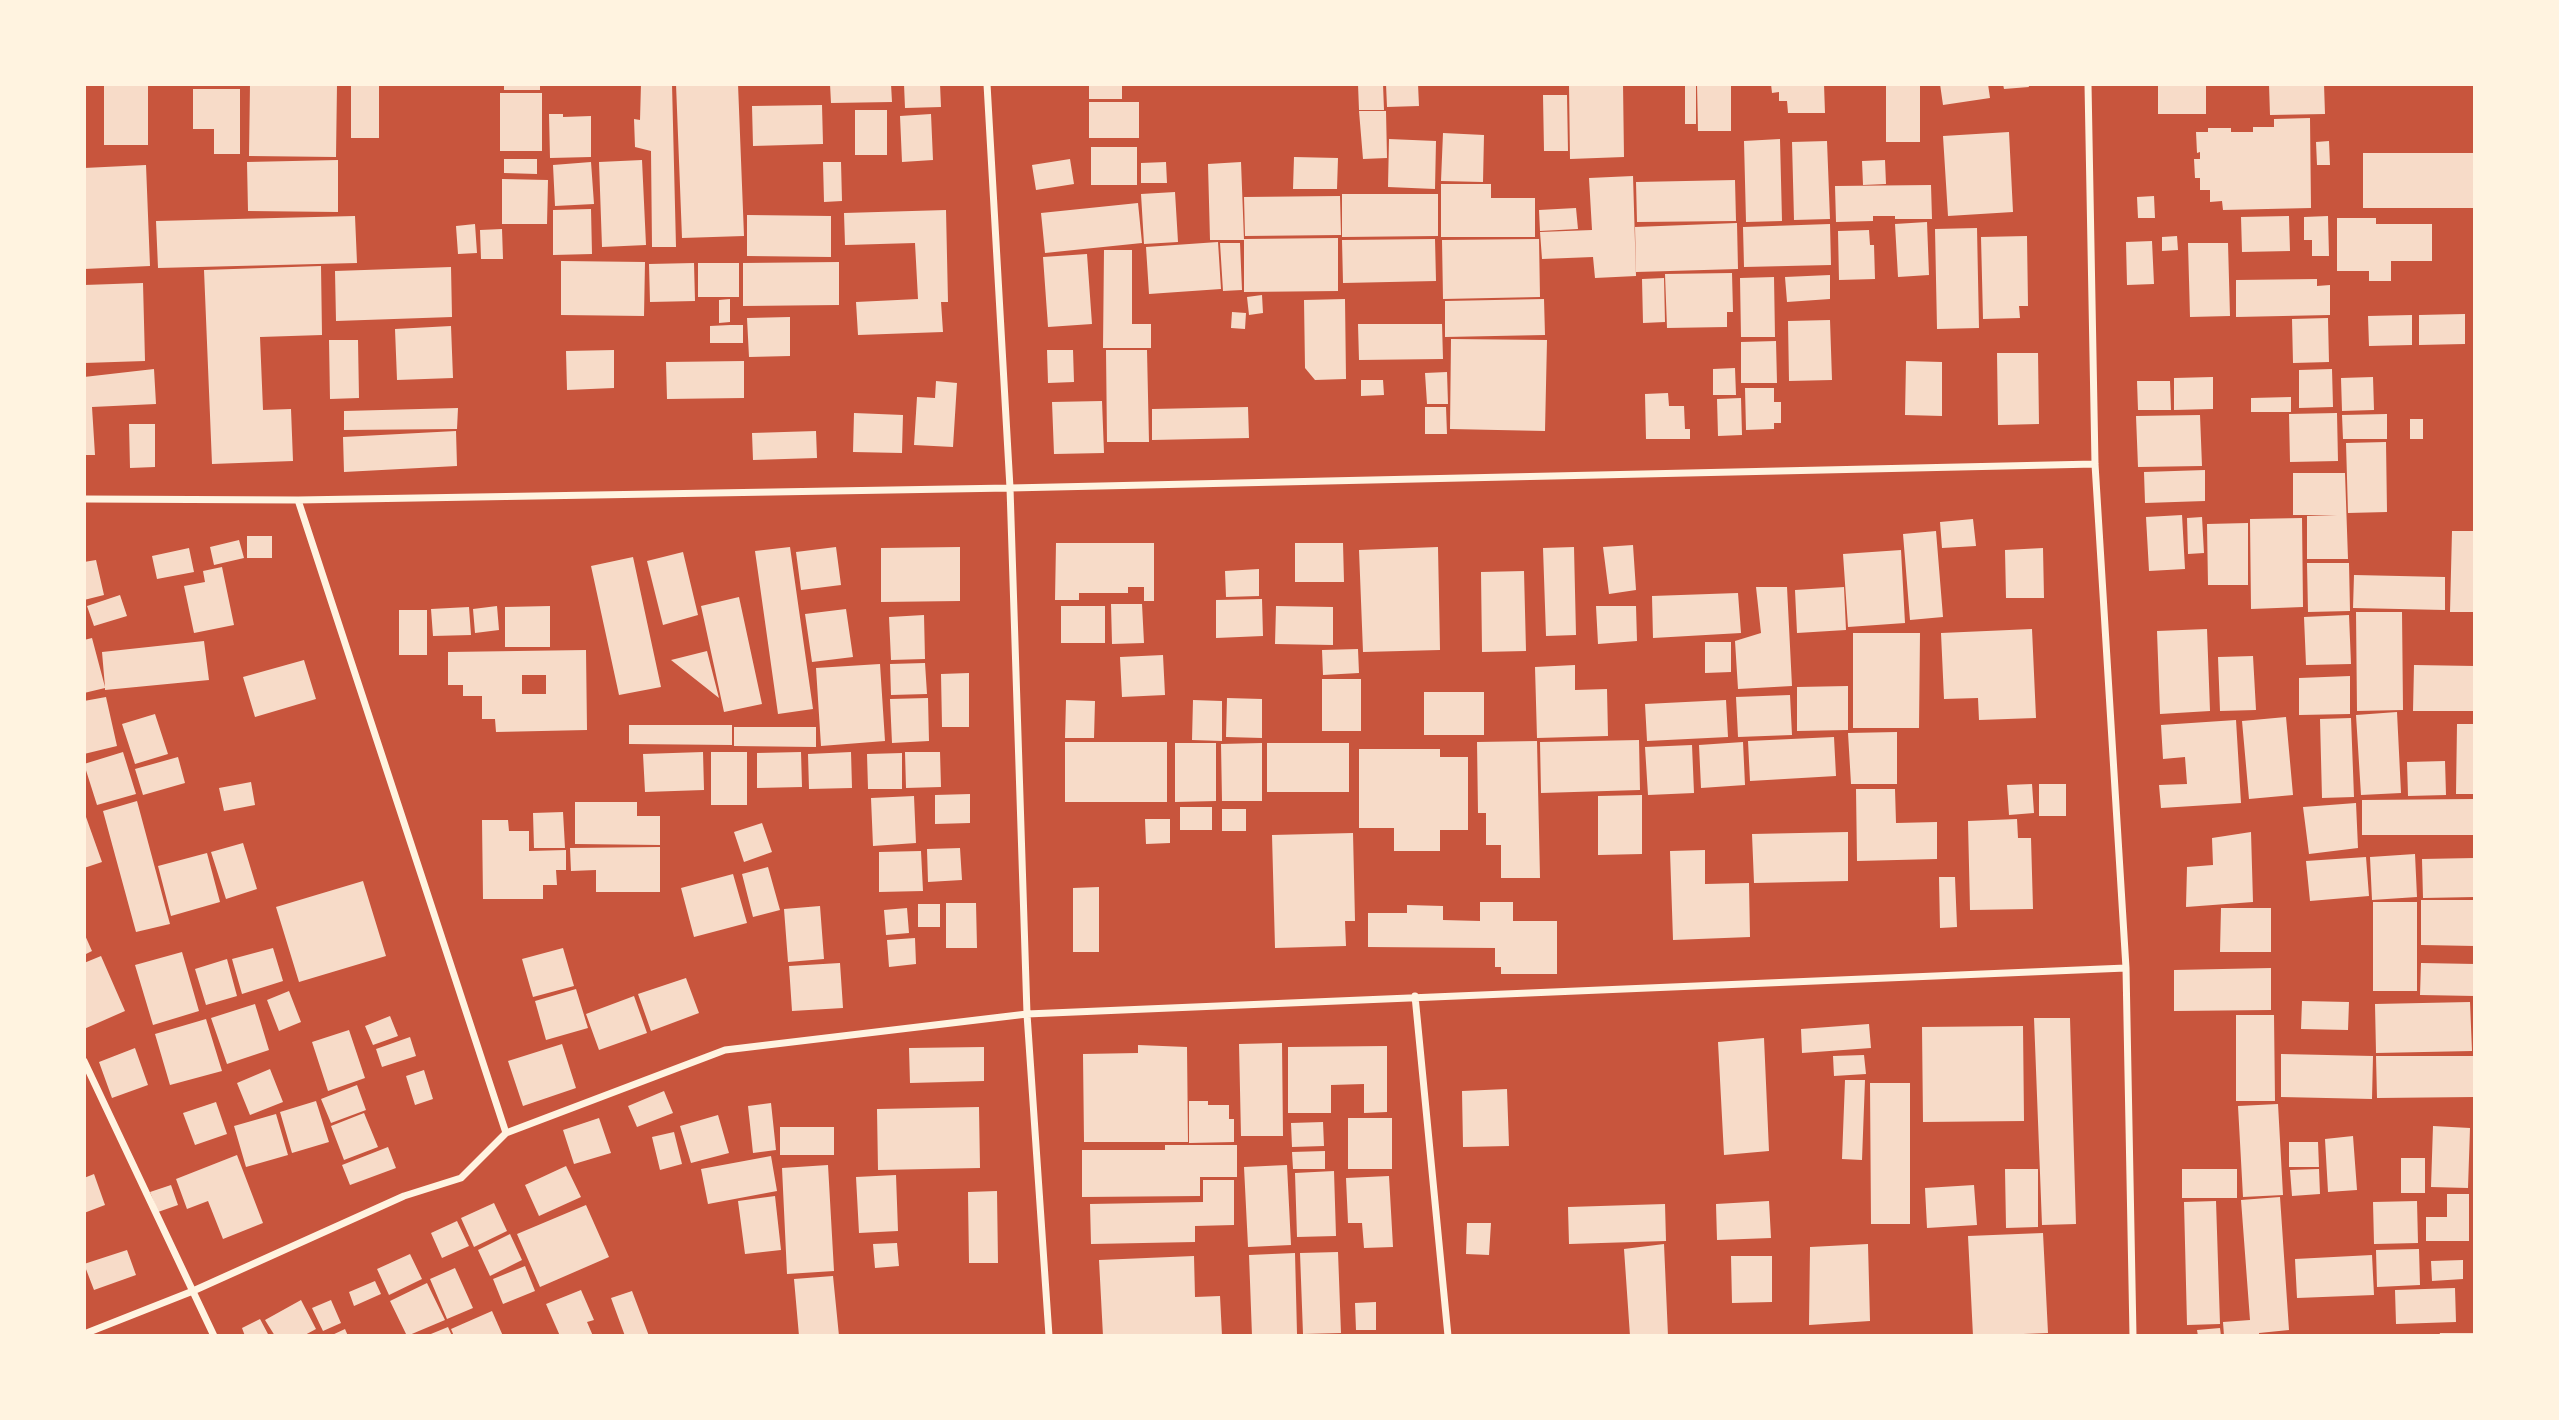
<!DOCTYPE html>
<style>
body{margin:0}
#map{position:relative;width:2559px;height:1420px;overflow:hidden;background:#c8553d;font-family:"Sofia Sans Condensed",sans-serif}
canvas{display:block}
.frame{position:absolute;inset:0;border:86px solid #fff3e0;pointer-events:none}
</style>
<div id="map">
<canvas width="2559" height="1420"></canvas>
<div class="frame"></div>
</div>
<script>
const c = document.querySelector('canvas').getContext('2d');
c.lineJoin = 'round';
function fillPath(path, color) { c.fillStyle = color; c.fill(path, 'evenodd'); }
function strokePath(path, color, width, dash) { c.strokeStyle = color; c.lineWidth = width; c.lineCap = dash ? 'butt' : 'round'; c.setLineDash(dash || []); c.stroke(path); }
const building = new Path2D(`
 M104,84H148V145H104Z
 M250,84H337L336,157L249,156Z
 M351,84H379V138H351Z
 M504,84H540V90H504Z
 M641,84H672L676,247H652L651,151L635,147L634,119L640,120Z
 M676,84H738L744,236L682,238Z
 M830,84H891L892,102L831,103Z
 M904,84H940L941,107L905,108Z
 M1089,84H1122V99H1089Z
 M1358,84H1383L1384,110H1359Z
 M1386,84H1418L1419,106L1387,107Z
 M1569,84H1623L1624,157L1570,159Z
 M1685,84H1696V124H1685Z
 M1697,84H1731V131H1698Z
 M1771,84H1824L1825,113H1788L1787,101H1779V92L1772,93Z
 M1886,84H1920V142H1886Z
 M1940,84H1988L1990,98L1943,105Z
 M2003,84H2028L2029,87L2004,89Z
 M2158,84H2206V114H2158Z
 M2269,84H2324L2325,114L2270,115Z
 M193,89H240V154H214V129H193Z
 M500,93H542V151H500Z
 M1543,95H1567L1568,151H1544Z
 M1089,102H1139V138H1089Z
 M822,105L823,144L753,146L752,106Z
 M855,110H887V155H855Z
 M1359,111H1386L1387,158L1363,159Z
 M549,114H563V117L591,116V157L550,158Z
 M931,114L933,160L902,162L900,116Z
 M2310,118L2311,208L2223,210L2222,201L2210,202V190H2200V178H2195L2194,159H2200V152L2197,153L2196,132H2208V128H2231V132H2253V127H2274V119Z
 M2009,132L2013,212L1948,216L1943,136Z
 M1443,133L1484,135L1483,182L1441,181Z
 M1389,139L1436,141L1435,189L1388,187Z
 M1780,139L1782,221L1746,222L1744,141Z
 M1827,141L1830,219L1794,220L1792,142Z
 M2329,141L2330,165H2317L2316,142Z
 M1091,147H1137V185H1091Z
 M2363,153H2475V208H2363Z
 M1294,157L1338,158L1337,189H1293Z
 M504,159H537V174L504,173Z
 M1070,159L1074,184L1036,190L1032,165Z
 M338,160V212L248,211L247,162Z
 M642,160L646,245L602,247L599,162Z
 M1885,160L1886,184L1863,185L1862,161Z
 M591,162L594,204L555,206L553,165Z
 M823,162H841L842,201L824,202Z
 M1166,162L1167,183H1141V163Z
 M1241,162L1244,240H1210L1208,164Z
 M146,165L150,266L84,269V168Z
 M1633,176L1636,276L1595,278L1593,257L1542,259L1540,232L1592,230L1589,178Z
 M502,179L548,180L547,224H502Z
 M1735,180L1736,221L1637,222L1636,182Z
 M1441,184H1491V198H1535V237H1441Z
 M1931,185L1932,219H1895V216H1873V221L1836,222L1835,186Z
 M1175,192L1178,242L1144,244L1141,194Z
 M1342,194H1438V236L1342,237Z
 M1340,196L1341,235L1245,236L1244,197Z
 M2154,196L2155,218H2138L2137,197Z
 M1138,203L1142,243L1045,253L1041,213Z
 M1576,208L1578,229L1540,231L1539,210Z
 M591,209L592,254L553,255V210Z
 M946,210L948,302H941L943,332L858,335L856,302L918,299L915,243L845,245L844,213Z
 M747,215L831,216V257L747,256Z
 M355,216L357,263L158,268L156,221Z
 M2289,216L2290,251L2242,252L2241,217Z
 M2328,216L2329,256H2312V240H2304V217Z
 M2337,218H2376V224H2432V261H2391V281H2369V271H2337Z
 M1927,222L1929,275L1898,277L1895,224Z
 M1737,223L1738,269L1636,272L1635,227Z
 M475,224L477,253L458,254L456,226Z
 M1830,224L1831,265L1744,267L1743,227Z
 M1977,228L1979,328L1937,329L1935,229Z
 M502,229L503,259H481L480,230Z
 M1869,230L1870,245H1874L1875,279L1839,280L1838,231Z
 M2027,236L2028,306H2019L2020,318L1983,319L1981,237Z
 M2177,236L2178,250L2162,251V237Z
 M1338,238V291L1244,292V239Z
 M1435,239L1436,281L1343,283L1342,240Z
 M1539,239L1540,297L1443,299L1442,240Z
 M2152,241L2154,284L2127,285L2126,242Z
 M1218,242L1221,289L1149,294L1146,247Z
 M1220,243H1240L1242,290L1223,291Z
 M2188,243H2228L2230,316L2190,317Z
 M1104,250H1132V324H1151V348H1103Z
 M1087,254L1092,324L1048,327L1043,257Z
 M561,261L645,262L644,316L561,315Z
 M839,262V305L743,306V263Z
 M694,263L695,301L650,302L649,264Z
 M698,263H739V297H698Z
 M321,266L322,335L260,337L263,410L291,409L293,461L212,464L204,270Z
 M451,267L452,317L336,321L335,271Z
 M1732,273L1733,312H1727V327L1667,328L1665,274Z
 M1830,275V299L1787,302L1785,277Z
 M1774,277L1775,337H1741L1740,278Z
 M1664,278L1665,322L1643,323L1642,279Z
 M2317,279V286L2330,285V315L2236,317V280Z
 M143,283L145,361L84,363V285Z
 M1262,295L1263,313L1249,315L1247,297Z
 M730,299V322L719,323V300Z
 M1345,299L1346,379L1315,380L1305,368L1304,300Z
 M1544,299L1545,335L1445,337V301Z
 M1232,312L1246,313L1245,329L1231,328Z
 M2465,314V344L2419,345V315Z
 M2412,315V345L2369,346L2368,316Z
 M790,317V356L749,357L747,318Z
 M2328,318L2329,362L2293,363L2292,319Z
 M1830,320L1832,380L1789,381L1788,321Z
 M1358,324H1442L1443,359L1359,360Z
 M730,325H743V343H710V326Z
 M451,326L453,378L397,380L395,329Z
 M1451,339L1547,340L1545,431L1450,429Z
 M329,340H358L359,398L330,399Z
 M1776,341L1777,383H1741V342Z
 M614,350V388L567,390L566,351Z
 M1047,350H1073L1074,382L1048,383Z
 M1106,350H1147L1149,442H1107Z
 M1997,353H2038L2039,424L1998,425Z
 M744,361V398L667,399L666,362Z
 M1906,361L1942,362V416L1905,415Z
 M1735,368L1736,395H1713V369Z
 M154,369L156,404L92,407L95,455H84V377Z
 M2332,369L2333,407L2299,408V370Z
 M1447,372L1448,404H1427L1425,373Z
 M2213,377V409L2174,410V378Z
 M2373,377L2374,410L2342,411L2341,378Z
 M1361,380H1383L1384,395L1361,396Z
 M936,381L957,383L953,447L914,445L917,397L935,398Z
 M2137,381H2170L2171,410H2138Z
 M1745,388H1774V402H1781V423H1774V429L1746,430Z
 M1668,393L1669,406H1684L1685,429H1690V439H1646L1645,394Z
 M2291,397V412H2251V398Z
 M1741,398L1742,435L1718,436L1717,399Z
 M1102,401L1104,453L1054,454L1052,402Z
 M1248,407L1249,438L1152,440V409Z
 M1425,407H1446L1447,434H1425Z
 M458,408L457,429L344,430V411Z
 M854,413L903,415L902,453L853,452Z
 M2337,413L2338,461L2290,462L2289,414Z
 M2387,414V439H2343L2342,415Z
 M2200,415L2202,466L2138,467L2136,416Z
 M2410,419H2423V439H2410Z
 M129,424H155V467L130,468Z
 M456,431L457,466L344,472L343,437Z
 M816,431L817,458L753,460L752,433Z
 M2386,442L2387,512L2348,513L2346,443Z
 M2205,470V501L2145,503L2144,472Z
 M2293,473H2345L2348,559H2307V516L2337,515H2293Z
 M2182,515L2185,569L2149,571L2146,517Z
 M2202,517L2204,553L2188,554L2187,518Z
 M2302,518L2303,607L2251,609L2250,519Z
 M1973,519L1976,546L1942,548L1940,522Z
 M2248,523V585H2208L2207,524Z
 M1936,531L1943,617L1910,620L1903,534Z
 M2452,531H2475V612H2450Z
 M247,536H272V558H247Z
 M239,540L244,558L214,565L210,547Z
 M1056,543H1154V601H1144V587H1128V593H1079V600H1055Z
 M1295,543H1343L1344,582H1295Z
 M1633,545L1636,590L1609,594L1603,547Z
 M790,547L813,709L778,714L755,551Z
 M836,547L841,585L801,590L796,552Z
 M960,547V601L881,602V548Z
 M1438,547L1440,650L1363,652L1359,550Z
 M1574,547L1576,635L1546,636L1543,548Z
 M189,548L194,572L157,579L152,556Z
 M2043,548L2044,598H2006L2005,550Z
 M1901,550L1905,623L1848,627L1843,554Z
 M683,552L698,615L663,625L647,561Z
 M633,557L661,687L619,695L591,566Z
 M96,560L104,595L84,600V562Z
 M2307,563H2349L2350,611L2308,612Z
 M222,567L234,625L194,633L184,586L205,582L203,571Z
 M1259,569V596L1226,597L1225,571Z
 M1524,571L1526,651L1482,652L1481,572Z
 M2354,575L2445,577V610L2353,608Z
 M1756,587H1787L1792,686L1738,689L1735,641L1761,633Z
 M1844,587L1846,630L1797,633L1795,590Z
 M1738,593L1741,633L1653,638L1652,596Z
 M120,595L127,616L94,626L87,606Z
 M739,597L762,704L724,712L701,606Z
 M1262,599L1263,636L1216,638V600Z
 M1111,604H1142L1144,643L1112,644Z
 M497,606L499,630L475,633L473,609Z
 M550,606V647H505V607Z
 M1061,606H1105V643H1061Z
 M1276,606L1333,607V645L1275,644Z
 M1596,606H1636L1637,641L1598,644Z
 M469,607L471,635L433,636L431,609Z
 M846,609L853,657L812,662L805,614Z
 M399,610H427V655H399Z
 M2356,612H2402L2403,710L2357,711Z
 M924,615L925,659L891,660L889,617Z
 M2349,615L2351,664L2306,665L2304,617Z
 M2032,629L2036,718L1979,720L1978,698L1944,699L1941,633Z
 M2207,629L2210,711L2160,714L2157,631Z
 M1853,633H1920L1919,728H1853Z
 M92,638L105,687L102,652L204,641L209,680L105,690V688L84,693V640Z
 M1705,642H1731V672L1705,673Z
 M1358,649L1359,673L1323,675L1322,650Z
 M586,650L587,730L496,732L495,719H482V696H463V685H448V652ZM522,675H546V694H522Z
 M707,651L719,698L671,660Z
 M1163,655L1165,695L1122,697L1120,657Z
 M2253,656L2256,710L2220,711L2218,657Z
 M304,660L316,699L255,717L243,677Z
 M925,663L927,694L891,695L890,664Z
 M880,664L885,741L821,746L816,668Z
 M1575,665V690L1607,689L1608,736L1537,738L1535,667Z
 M2414,665L2475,666V711H2413Z
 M969,673V727H942L941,674Z
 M2350,676V714L2299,715V678Z
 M1322,679H1361V731H1322Z
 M1848,686V730L1797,731V687Z
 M1424,692H1484V735H1424Z
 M1790,695L1792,735L1738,737L1736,697Z
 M106,697L117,746L84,754V701Z
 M928,698L929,741L892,743L890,699Z
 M1227,698L1262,699V738L1226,737Z
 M1066,700L1095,701L1094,738H1065Z
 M1193,700L1222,701V741L1192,740Z
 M1726,700L1728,737L1647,741L1645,704Z
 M2397,712L2401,793L2361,795L2356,715Z
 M155,714L168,754L135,764L122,724Z
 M2286,717L2293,795L2249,799L2242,721Z
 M2351,718L2354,797L2322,798L2320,719Z
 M2236,720L2241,803L2161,808L2159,785L2187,784L2185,757L2163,759L2161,725Z
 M2457,724H2475V794H2456Z
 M629,725H732V745L629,744Z
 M734,727H816V747L734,746Z
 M1897,732V784H1851L1848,733Z
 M1834,737L1836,776L1750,781L1748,741Z
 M1639,740L1640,790L1541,793L1540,742Z
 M1537,741L1540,878H1501V845H1486V813H1478L1477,742Z
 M1065,742H1167V802H1065Z
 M1743,742L1745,785L1701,788L1699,745Z
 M1175,743H1216V801L1175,802Z
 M1262,743V801H1222L1221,744Z
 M1267,743H1349V792H1267Z
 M1692,745L1694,793L1648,795L1645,747Z
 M1359,749H1440V757H1468V830H1440V851H1394V828H1359Z
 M123,752L136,794L97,805L84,764Z
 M703,752L704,790L645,792L643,754Z
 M711,752H747V805H711Z
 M801,752L802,787L757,788V753Z
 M851,752L852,788L809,789L808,754Z
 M905,752H940L941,787L906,788Z
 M902,753V789H868L867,754Z
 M178,757L185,783L143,795L135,769Z
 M2445,761L2446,795L2408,796L2407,762Z
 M251,782L255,805L224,811L219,788Z
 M2032,784L2034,813L2009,815L2007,785Z
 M2039,784H2066V816H2039Z
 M1856,789H1895L1896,823L1937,822V859L1857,861Z
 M970,794V823L935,824V795Z
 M1642,795V854L1598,855V796Z
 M914,796L916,843L873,846L871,798Z
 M2475,799V835H2362V800Z
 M137,801L170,924L136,932L103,811Z
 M575,802H637V816H660V845L575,844Z
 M2356,803L2358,848L2309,854L2303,807Z
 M1180,807H1212V830H1180Z
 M1222,809H1246V831H1222Z
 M563,812L565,848H534L533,813Z
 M86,817L102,862L84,868V818Z
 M1145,819H1170V843L1146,844Z
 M2017,819L2018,838H2031L2033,909L1970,910L1968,821Z
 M482,820H508L509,831H529V851L566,850V870H556L557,885H543V899H483Z
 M762,823L772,852L744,862L734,832Z
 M1848,832V881L1754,883L1752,834Z
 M2251,832L2253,902L2186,907L2187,867L2213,865L2212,838Z
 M1353,833L1355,921H1345L1346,946L1275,948L1272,835Z
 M243,843L257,889L226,899L211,852Z
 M660,847V892H596V870L571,871L570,848Z
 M960,848L962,880L928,882L927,849Z
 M1705,850V884L1749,883L1750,937L1673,940L1670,851Z
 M921,851L923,891L879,892V852Z
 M207,853L220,902L171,916L158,866Z
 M2415,854L2417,897L2372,900L2370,857Z
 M2366,857L2369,896L2310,901L2306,861Z
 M2475,858V897L2423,898L2422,859Z
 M768,867L780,910L753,917L742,874Z
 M733,874L747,923L694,937L681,888Z
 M1939,877H1955L1957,927L1940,928Z
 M363,881L386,956L299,982L276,907Z
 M1099,887V952H1073V888Z
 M2421,900H2475V946L2421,945Z
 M1480,902H1513V921H1557V974H1501V967H1495V948L1368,947V913H1407V905L1443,906V920L1480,921Z
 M2373,902H2417V991H2373Z
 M946,903H976L977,948H946Z
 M918,904H940V927H918Z
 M820,906L824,959L788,962L784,909Z
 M907,908L909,933L886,935L884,910Z
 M2221,908H2271V952H2220Z
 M84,933L92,951L84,955Z
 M915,938L916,964L889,967L887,940Z
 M273,948L283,981L242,994L232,959Z
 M563,948L574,986L533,997L522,959Z
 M182,952L199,1011L153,1025L135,965Z
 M101,956L125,1011L84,1029V963Z
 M227,959L237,996L206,1005L195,969Z
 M840,963L843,1008L792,1011L789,966Z
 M2421,963L2475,964V996L2420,995Z
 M2271,968V1010L2174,1011V970Z
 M686,978L699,1013L651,1031L638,994Z
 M576,989L588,1028L546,1040L535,1001Z
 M289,991L301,1022L279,1031L267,1000Z
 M634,996L647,1033L599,1050L586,1014Z
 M2302,1001L2349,1002L2348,1030L2301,1029Z
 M2470,1002L2472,1051L2376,1053L2375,1004Z
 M255,1004L269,1050L227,1064L211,1018Z
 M2236,1015H2274L2275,1101H2236Z
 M390,1016L398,1036L373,1045L365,1026Z
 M2034,1018H2070L2076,1224L2042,1225Z
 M206,1019L222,1071L170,1085L155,1034Z
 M1869,1024L1871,1048L1802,1053L1801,1029Z
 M2023,1026L2024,1121L1923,1122L1922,1027Z
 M349,1030L365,1078L328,1091L312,1042Z
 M410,1037L416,1056L382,1067L376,1049Z
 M1764,1038L1769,1151L1724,1155L1718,1042Z
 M1282,1043L1283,1136H1241L1239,1044Z
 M562,1044L576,1088L523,1106L508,1061Z
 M1138,1045L1187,1047L1188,1142H1084L1083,1054L1138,1053Z
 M1387,1046V1112L1364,1113V1084L1331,1085V1113H1288V1047Z
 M984,1047V1081L910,1083L909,1048Z
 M135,1048L148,1085L112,1098L99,1062Z
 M2281,1054L2373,1056L2372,1099L2281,1097Z
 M1864,1055L1866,1074L1834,1076L1833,1056Z
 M2376,1056H2475V1097L2377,1098Z
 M270,1069L283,1102L250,1115L237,1083Z
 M424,1070L433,1099L415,1105L406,1076Z
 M1845,1080H1865L1862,1160L1842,1159Z
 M1870,1083H1910V1224H1871Z
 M357,1085L366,1110L331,1123L321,1099Z
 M1507,1089L1509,1146L1463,1147L1462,1091Z
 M664,1091L673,1113L637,1127L628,1106Z
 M316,1101L329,1142L292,1153L280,1112Z
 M1189,1101H1208V1105H1229V1119H1234V1142L1189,1143Z
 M216,1102L227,1134L195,1145L183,1113Z
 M771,1103L776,1150L753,1153L748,1106Z
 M2278,1104L2283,1195L2243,1197L2238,1106Z
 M979,1107L980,1168L878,1170L877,1109Z
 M364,1113L378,1147L344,1160L331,1126Z
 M276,1114L288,1155L246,1167L234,1126Z
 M718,1115L729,1153L691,1163L680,1126Z
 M599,1118L611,1153L574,1164L563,1130Z
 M1348,1118H1392V1169H1348Z
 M1323,1122L1324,1146L1292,1147L1291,1123Z
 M2433,1126L2470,1128L2468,1188L2431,1187Z
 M780,1127H834V1155H780Z
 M674,1132L682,1164L660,1170L652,1137Z
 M2353,1136L2357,1190L2328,1192L2325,1139Z
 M2289,1142H2318L2319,1167H2289Z
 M1165,1145H1237V1177H1200V1196L1082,1197V1150H1165Z
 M388,1147L396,1168L350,1185L342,1165Z
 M1325,1151V1169H1293L1292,1152Z
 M237,1155L263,1223L223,1239L208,1201L187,1209L176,1179Z
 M771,1156L777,1191L708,1204L701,1169Z
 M2401,1158H2425V1193H2401Z
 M828,1165L834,1271L787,1274L782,1168Z
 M1287,1165L1291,1245L1248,1247L1244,1167Z
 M566,1166L581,1197L539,1216L525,1185Z
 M2005,1169H2038V1227L2006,1228Z
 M2182,1169H2237V1198H2182Z
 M2319,1169L2320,1194L2292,1196L2290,1170Z
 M1334,1171L1336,1236L1297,1237L1295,1173Z
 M94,1174L105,1205L84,1213V1178Z
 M896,1175L898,1231L859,1233L856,1177Z
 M1389,1176L1393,1247L1364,1248L1362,1223H1348L1346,1178Z
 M1203,1180H1234V1225L1195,1226V1242L1091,1244L1090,1204L1203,1202Z
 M171,1185L178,1205L158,1212L150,1192Z
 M1974,1185L1977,1225L1927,1228L1925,1188Z
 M997,1191L998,1263H969L968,1192Z
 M2447,1194H2469V1241H2426V1217H2447Z
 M775,1196L781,1250L745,1254L738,1201Z
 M2280,1197L2289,1330L2259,1333V1336H2224L2223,1322L2250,1320L2241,1200Z
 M1769,1201L1771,1238L1717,1240L1716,1204Z
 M2216,1201L2220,1324L2187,1325L2184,1202Z
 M2417,1201L2418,1243L2374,1244L2373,1202Z
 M494,1203L507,1231L474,1247L461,1218Z
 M1665,1204L1666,1241L1569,1244L1568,1207Z
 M586,1205L609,1257L540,1287L517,1234Z
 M457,1221L469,1246L442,1258L431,1233Z
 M1467,1223H1491L1489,1255L1466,1254Z
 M2043,1233L2048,1333L1973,1336L1968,1236Z
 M510,1234L522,1260L490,1276L478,1250Z
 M897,1243L899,1266L875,1268L873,1244Z
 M1664,1244L1668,1336H1630L1624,1249Z
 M1868,1244L1870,1321L1809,1325L1810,1247Z
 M2419,1249L2420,1285L2377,1287L2376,1250Z
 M127,1250L136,1275L94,1290L84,1264Z
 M1338,1252L1341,1333L1303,1334L1300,1253Z
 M1295,1253L1297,1334L1252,1336L1249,1255Z
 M410,1254L422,1279L389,1295L377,1269Z
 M2372,1255L2374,1295L2297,1298L2295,1259Z
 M1194,1256L1195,1297L1220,1296L1222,1336H1103L1099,1260Z
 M1731,1256H1772V1302L1732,1303Z
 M2463,1260V1279L2432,1281L2431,1261Z
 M525,1266L535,1291L503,1304L493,1279Z
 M455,1268L473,1308L447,1319L430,1279Z
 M833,1276L839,1336H799L794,1279Z
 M375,1281L381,1294L354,1306L349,1292Z
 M427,1283L445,1320L407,1336L390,1301Z
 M2455,1288L2456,1322L2396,1324L2395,1290Z
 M581,1290L594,1320L587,1322L593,1336H560L546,1304Z
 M632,1291L649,1336H625L611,1298Z
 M301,1300L316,1329L303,1336H275L265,1320Z
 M331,1300L341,1323L323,1331L312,1308Z
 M1376,1302V1330H1356L1355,1303Z
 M492,1311L503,1336H454L451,1329Z
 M260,1319L269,1336H245L242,1328Z
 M448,1327L452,1336H426Z
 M2220,1328L2221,1336H2198L2197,1330Z
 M345,1329L348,1336H330Z
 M2440,1333H2475V1336H2439Z`);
const minor = new Path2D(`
 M987,84L1010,488L1027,1014L1049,1336
 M2088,84L2095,464L2126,968L2133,1336
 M84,499L298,500L1010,488L2095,464
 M298,500L506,1133
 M1415,996L1448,1336
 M84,1061L214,1336
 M84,1334L193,1291L404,1196L461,1178L506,1133L725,1050L1027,1014L2126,968`);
fillPath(building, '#f7dbc8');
strokePath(minor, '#fff3e0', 7);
</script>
